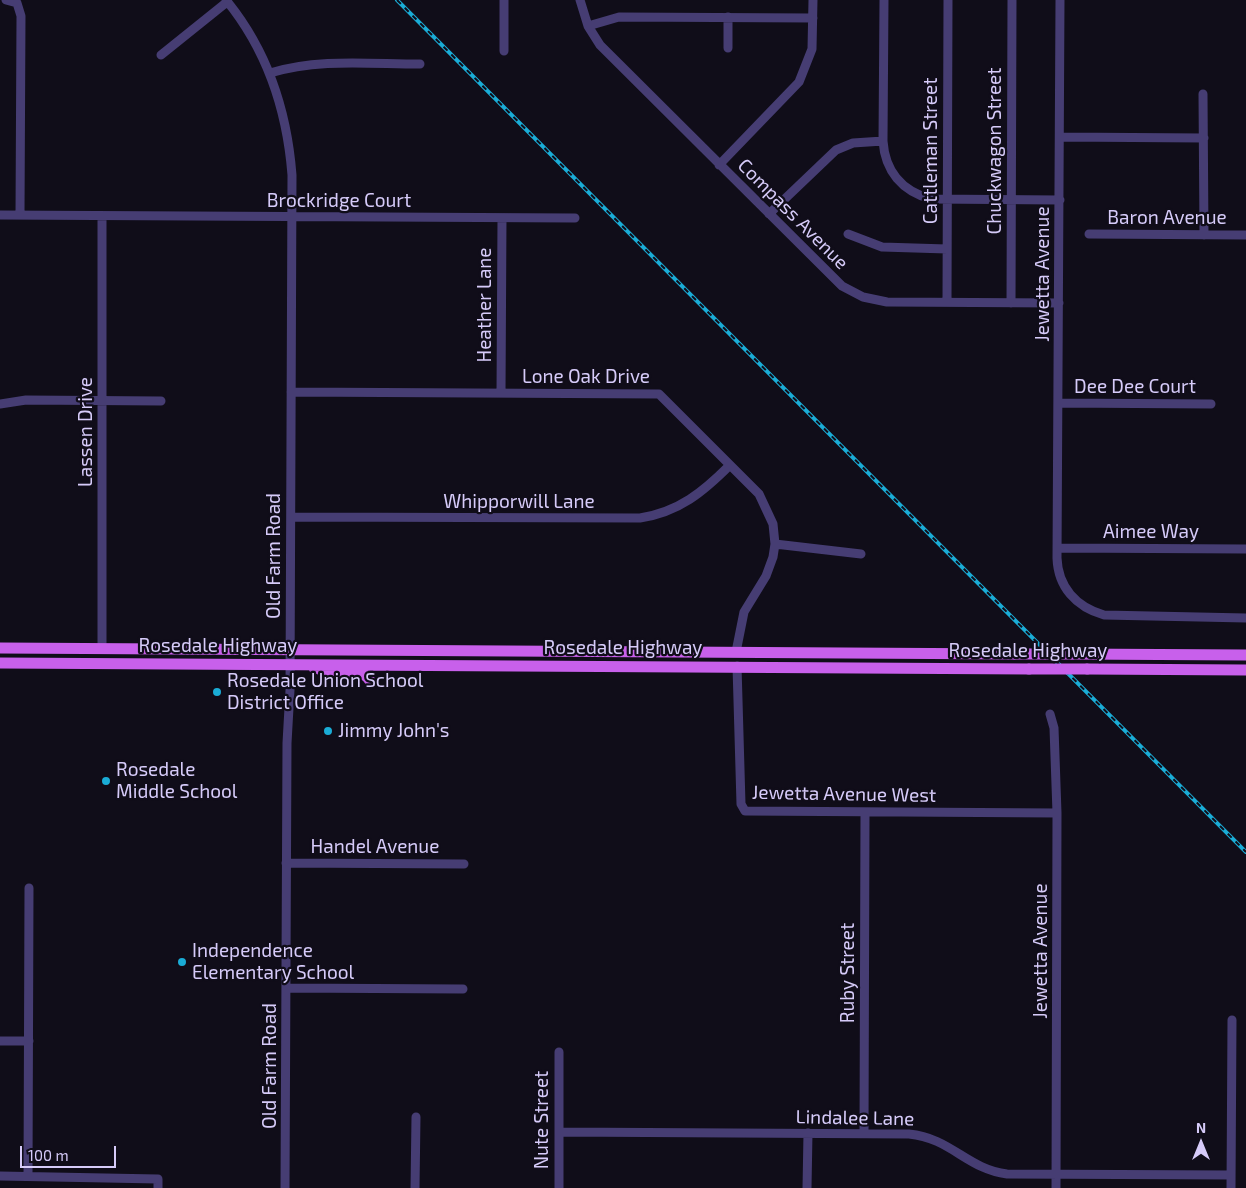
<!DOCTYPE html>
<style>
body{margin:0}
#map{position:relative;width:1246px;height:1188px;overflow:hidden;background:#100d19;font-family:"Exo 2",sans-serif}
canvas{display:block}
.north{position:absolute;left:1176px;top:1118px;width:50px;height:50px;-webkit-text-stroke:4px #100d19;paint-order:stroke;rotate:0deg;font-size:14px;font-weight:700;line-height:20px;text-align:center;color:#d6cbf9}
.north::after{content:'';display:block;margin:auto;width:18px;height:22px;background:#d6cbf9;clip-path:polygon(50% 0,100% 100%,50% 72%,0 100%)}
.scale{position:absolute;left:20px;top:1146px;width:96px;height:22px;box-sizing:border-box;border:2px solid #d6cbf9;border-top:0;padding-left:6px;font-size:15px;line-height:18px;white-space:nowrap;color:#d6cbf9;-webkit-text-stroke:4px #100d19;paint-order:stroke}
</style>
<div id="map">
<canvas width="1246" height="1188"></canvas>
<div class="north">N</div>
<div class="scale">100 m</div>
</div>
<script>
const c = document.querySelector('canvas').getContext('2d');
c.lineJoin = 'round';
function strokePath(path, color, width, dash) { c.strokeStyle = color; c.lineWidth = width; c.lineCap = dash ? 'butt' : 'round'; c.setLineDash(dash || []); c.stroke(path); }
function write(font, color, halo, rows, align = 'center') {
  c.font = font + ' "Exo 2",sans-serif'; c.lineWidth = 4.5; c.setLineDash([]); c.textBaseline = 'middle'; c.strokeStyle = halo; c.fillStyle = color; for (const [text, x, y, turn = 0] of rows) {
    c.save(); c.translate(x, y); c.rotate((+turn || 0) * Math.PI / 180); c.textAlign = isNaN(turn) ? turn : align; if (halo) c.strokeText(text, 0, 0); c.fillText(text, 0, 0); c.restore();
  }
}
const minor = new Path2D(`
 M6,0L17,3L21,16L20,214
 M226,0C267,50 287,111 292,175L290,690L287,743L285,1188
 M504,0V51
 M580,0L588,26L600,45L842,286L863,297L887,302L1059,303
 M884,0L883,141C885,171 902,191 931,199L1060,200
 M1060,0L1057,558C1058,587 1076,607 1104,615L1246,618
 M588,26L619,17L813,18
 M728,48V17
 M161,55L227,2
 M270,73C318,58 370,64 420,64
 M1203,94L1204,235
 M1060,137L1204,138
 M719,165L799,82L812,49L813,0
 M769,214L836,150L853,143L883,141
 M0,215L575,218
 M848,234L882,247L947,249
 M1089,234L1246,235
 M947,302L948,0
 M1011,303L1012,0
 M291,392L659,394L759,494L773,524L775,544L773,557L766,576L744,612L736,652
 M501,393L502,218
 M1059,403L1211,404
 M0,404L26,400L161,401
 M291,517L640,518C679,512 703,492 730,465
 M775,544L861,554
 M1057,548L1246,549
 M102,649V216
 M737,666L741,804L745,811L1057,813
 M1050,714L1054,728L1057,813L1056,1188
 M286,863L464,864
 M286,988L463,989
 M0,1041H29
 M559,1132L909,1134C951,1138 967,1169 1007,1174L1231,1175
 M864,1133L865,812
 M0,1176L158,1179V1188
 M28,1176L29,888
 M415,1188L416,1117
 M559,1188V1052
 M807,1188L808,1133
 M1231,1188L1232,1020`);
const major = new Path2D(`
 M0,648L1015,654
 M1072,654L1246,655
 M0,663L1029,669
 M313,667C318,668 323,671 329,672C341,675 363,667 370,681
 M1087,669L1246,670`);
const rail = new Path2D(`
 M397,0L1246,852`);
const majorBridge = new Path2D(`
 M1015,654H1072
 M1029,669H1087`);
const markers = [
 [217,692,5,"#1aacd6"],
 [328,731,5,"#1aacd6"],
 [106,781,5,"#1aacd6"],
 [182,962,5,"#1aacd6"]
];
const streetNames = [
 ["Cattleman Street",931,151,-90],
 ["Chuckwagon Street",995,151,-90],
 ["Brockridge Court",339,201],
 ["Compass Avenue",793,214,45],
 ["Baron Avenue",1167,218],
 ["Jewetta Avenue",1043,274,-90],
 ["Heather Lane",485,305,-90],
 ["Lone Oak Drive",586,377],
 ["Dee Dee Court",1135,387],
 ["Lassen Drive",86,432,-90],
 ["Whipporwill Lane",519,502],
 ["Aimee Way",1151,532],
 ["Old Farm Road",274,556,-90],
 ["Rosedale Highway",218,646],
 ["Rosedale Highway",623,648],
 ["Rosedale Highway",1028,651],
 ["Jewetta Avenue West",844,794,1],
 ["Handel Avenue",375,847],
 ["Jewetta Avenue",1041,951,-90],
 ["Ruby Street",848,973,-90],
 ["Old Farm Road",270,1066,-90],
 ["Lindalee Lane",855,1118,1],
 ["Nute Street",542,1120,-90]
];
const poiNames = [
 ["Rosedale Union School",227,681],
 ["District Office",227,703],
 ["Jimmy John's",338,731],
 ["Rosedale",116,770],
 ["Middle School",116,792],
 ["Independence",192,951],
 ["Elementary School",192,973]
];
strokePath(minor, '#463d73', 9);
strokePath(major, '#c860eb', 11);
strokePath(rail, '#1aacd6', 4);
strokePath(rail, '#100d19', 2, [5.5]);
strokePath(majorBridge, '#c860eb', 11);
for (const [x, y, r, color] of markers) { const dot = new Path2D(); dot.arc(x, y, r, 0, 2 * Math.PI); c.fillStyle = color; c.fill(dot); strokePath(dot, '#100d19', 2); }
write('19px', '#d6cbf9', '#100d19', streetNames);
write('19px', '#d6cbf9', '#100d19', poiNames, 'left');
</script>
